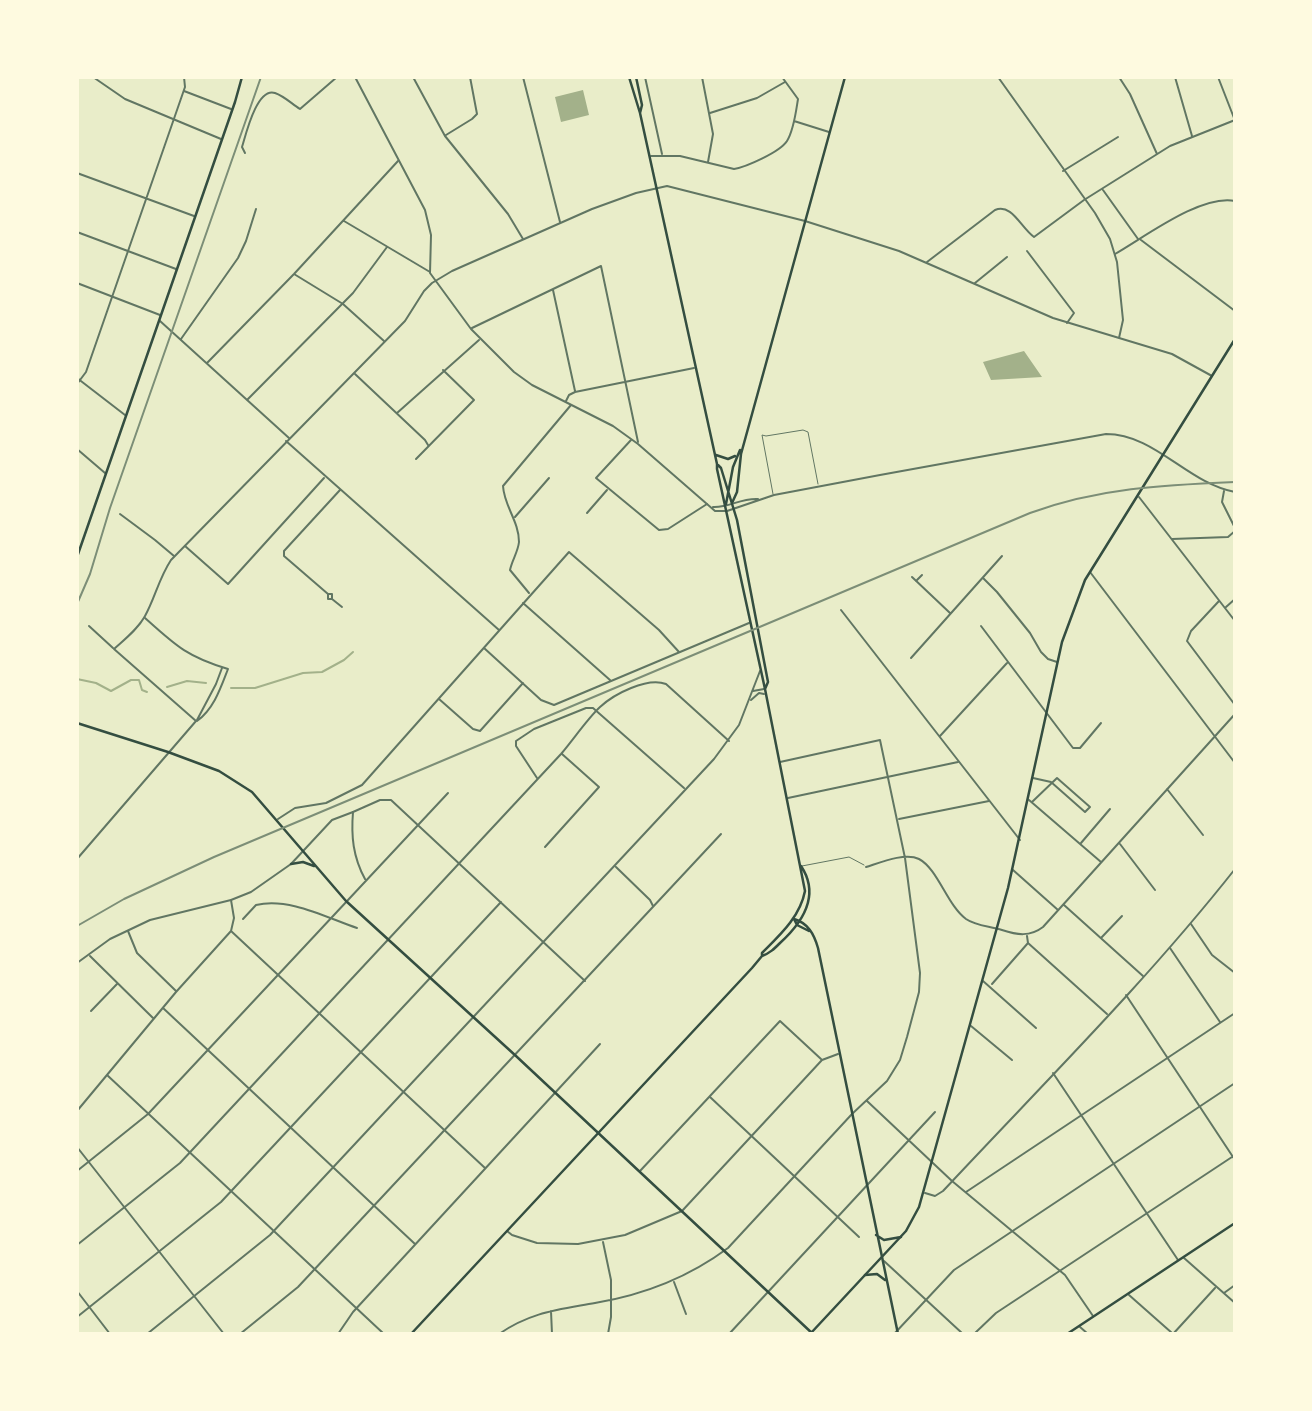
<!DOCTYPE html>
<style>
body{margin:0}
#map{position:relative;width:1312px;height:1411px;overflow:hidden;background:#e9edc9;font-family:Ubuntu,sans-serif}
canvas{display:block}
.frame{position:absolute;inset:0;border:79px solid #fefae0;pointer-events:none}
</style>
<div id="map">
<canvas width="1312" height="1411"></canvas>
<div class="frame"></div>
</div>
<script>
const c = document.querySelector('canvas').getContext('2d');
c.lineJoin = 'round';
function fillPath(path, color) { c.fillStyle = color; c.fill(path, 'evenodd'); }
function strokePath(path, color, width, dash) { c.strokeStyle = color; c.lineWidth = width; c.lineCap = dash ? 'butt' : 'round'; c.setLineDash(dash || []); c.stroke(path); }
const water = new Path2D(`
 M583,90L589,115L561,122L555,97Z
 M1024,351L1042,377L991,380L983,362Z`);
const stream = new Path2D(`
 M77,679L96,683L111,691L131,680H139L142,690L147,692
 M167,687L187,681L206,683
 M231,688H255L303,673L322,672L344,660L353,652`);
const service = new Path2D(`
 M773,494L762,435L766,436L803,430L808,432L818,484
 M802,866L849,857L864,865`);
const minor = new Path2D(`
 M93,77L125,99L221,139
 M413,77L445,136L508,214L523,239
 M523,77L560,222
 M645,77L662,154
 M702,77L713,134L708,162
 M1119,77L1130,94L1157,154
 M1175,77L1192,136
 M1218,77L1234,118
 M184,91L231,109
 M710,113L757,98L785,82
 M794,121L829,132
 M446,135L472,119L477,114L470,77
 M245,153L242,147C246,134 257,87 275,93C284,96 292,104 300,109L337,77
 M651,156H680L734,169C746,167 780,152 787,141C794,130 796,111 798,99L782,77
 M1063,171L1118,137
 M77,173L194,216
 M1103,190L1138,239
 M344,221L430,272
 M77,232L176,269
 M1141,240L1235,311
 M1027,251L1074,313L1067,323
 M1115,254C1145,237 1201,194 1235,201
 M927,262L995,210C1012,203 1021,228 1034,237L1084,200L1170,146L1235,120
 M294,274L343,304L384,341
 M77,283L160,315
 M975,283L1007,257
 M553,290L575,391
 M160,321L289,438
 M472,328L601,266L638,442
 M181,339L238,258L246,241L256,209
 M207,363L294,274L398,161
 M355,374L425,440L428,445
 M77,378L125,415
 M77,384L86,372L185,87L184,77
 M247,400L353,293L387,247
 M566,401L569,395L575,392L694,368
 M397,413L479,340
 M631,440L596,478L659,530L668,529L707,504
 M286,441L499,630
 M77,449L105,473
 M416,459L474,400L443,370
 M1224,491L1222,502L1235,528
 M1139,497L1235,621
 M587,513L607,490
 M120,514L155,540L174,556
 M515,517L549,478
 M1172,539L1228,537L1235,531
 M185,546L228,584L324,478
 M1090,572L1235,763
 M912,577L950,613
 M983,578L997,592L1030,633L1041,652L1048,659L1057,662
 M916,581L922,575
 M529,593L510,570C512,560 518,552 519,542C519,521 504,506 503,486L571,405
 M328,594L284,556V551L340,490
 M332,599V594H328V599H332L342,607
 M1219,601L1191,631L1187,641L1235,705
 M523,603L610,680
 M1226,607L1235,599
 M841,610L1020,840
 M145,618C175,645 187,657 228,669C221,687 214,709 197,721
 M89,626L113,648
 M981,626L1073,748H1080L1101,723
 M484,648L541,700L554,705L749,623
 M911,658L1002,556
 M753,691L764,689
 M439,699L473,729L480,731L523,683
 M751,700L759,693L764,694
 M197,720L216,684L222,668
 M940,736L1007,663
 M537,778L516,746V741L534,729L586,708H593L684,788
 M1167,789L1203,835
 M788,798L958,762
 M1029,800L1101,862
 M1032,802L1057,778L1090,807L1085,812L1051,782L1033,778
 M278,819L295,808L326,803L362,785L569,552L659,630L679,652
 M899,819L989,801
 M1081,843L1110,809
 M1120,844L1155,890
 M545,847L599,787L562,754
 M616,867L650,900L653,906
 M866,867C879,863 905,852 919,859C938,869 947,905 966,919C976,926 990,926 1002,930C1017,935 1030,937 1043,927L1235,714
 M1013,870L1058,910
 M365,879C353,857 351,836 353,812L380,800H391L585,981
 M1064,905L1143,976
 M243,919L256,905C289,897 327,918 357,928
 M1191,924L1212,955L1235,973
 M128,931L137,953L176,991
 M231,931L485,1168
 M1027,936L1028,943L1107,1014
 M1101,938L1122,916
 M1170,948L1220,1022
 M90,956L153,1018
 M983,981L1036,1028
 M992,984L1028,943
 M1126,995L1235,1160
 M163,1008L415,1244
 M91,1011L117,984
 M971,1026L1012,1060
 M1053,1073L1178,1260
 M107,1075L384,1334
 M710,1097L859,1237
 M867,1101L952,1181L1065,1275L1093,1316
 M77,1111L176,992L231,931L234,918L231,900
 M77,1147L224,1334
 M77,1171L148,1114L448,793
 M640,1171L780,1021L821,1059
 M966,1192L1235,1013
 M507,1231L512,1235L537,1243L578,1244L625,1235L682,1211L822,1060L838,1054
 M603,1242L611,1280V1317L608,1334
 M77,1245L180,1163L561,754C573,740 588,718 600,707C614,694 647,677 666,684L729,741
 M1184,1258L1235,1303
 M884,1261L963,1334
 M674,1282L686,1314
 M77,1291L110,1334
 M1224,1293L1235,1285
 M1129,1295L1172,1333
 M551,1311L552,1334
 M77,1317L221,1202L501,902
 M1080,1327L1088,1334
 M147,1334L270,1235L714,759L739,725L760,671
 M240,1334L298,1287L721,834
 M338,1334L353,1312L600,1044
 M499,1334C531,1312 557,1310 595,1303C643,1295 689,1277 728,1248L852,1114L887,1081L900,1060L907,1037L919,992L920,973L905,858L880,740L780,762
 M729,1334L935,1112
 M974,1334L996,1313L1235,1155
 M1173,1334L1215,1288`);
const tertiary = new Path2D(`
 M355,77L425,210L431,235L430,273L471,329L514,372L532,385L613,426L638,444L715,511H727L774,495L880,475L1106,434C1155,434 1187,483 1235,492
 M998,77L1095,213L1110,239L1117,262L1123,320L1119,338
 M713,507C729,508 740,498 758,499
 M77,859L196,721L114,649C125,639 138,629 145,616C155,598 159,578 171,560L405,321L424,291L432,283L452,271L592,209L636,193L667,186L805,221L899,251L1053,318L1172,354L1212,376
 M77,963L110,939L150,920L231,900L251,892L291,864L332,820L353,812
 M925,1193L935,1196L943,1191C1042,1085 1145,983 1235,869
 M894,1334L954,1270L1235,1083`);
const secondary = new Path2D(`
 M77,557L235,102L242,77
 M77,723L168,752L219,771L252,792L346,901L516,1056L813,1334
 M291,864L303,862L314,866
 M811,1333L906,1231L919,1207L1008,888L1062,642L1085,580L1235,339`);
const primary = new Path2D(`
 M636,77L642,105L640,113
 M716,455L728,459L735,456
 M718,465L721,468L737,520L768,682L765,689
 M732,503L737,492L741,454L845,77
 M726,504L733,467L740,450
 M794,919C808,923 814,934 818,948L898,1334
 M794,919L797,925L809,931
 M762,956C770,953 774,949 780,943C802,923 821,896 801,866
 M876,1235L884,1240L901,1237
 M865,1275L877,1274L885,1280
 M411,1334L752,968L762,956V953C780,935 800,917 805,891L765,689L717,469V464L640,113L629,77
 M1067,1334L1235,1223`);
const rail = new Path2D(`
 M77,604L90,574L110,508L261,77
 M77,926L124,899L214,857L1030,513C1098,488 1163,485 1235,482`);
fillPath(water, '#a3b18a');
strokePath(stream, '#a3b18a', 2);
strokePath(service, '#617663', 1);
strokePath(minor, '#617663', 2);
strokePath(tertiary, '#617663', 2);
strokePath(secondary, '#344e41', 2.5);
strokePath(primary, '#344e41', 2.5);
strokePath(rail, '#7c8e77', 2);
</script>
